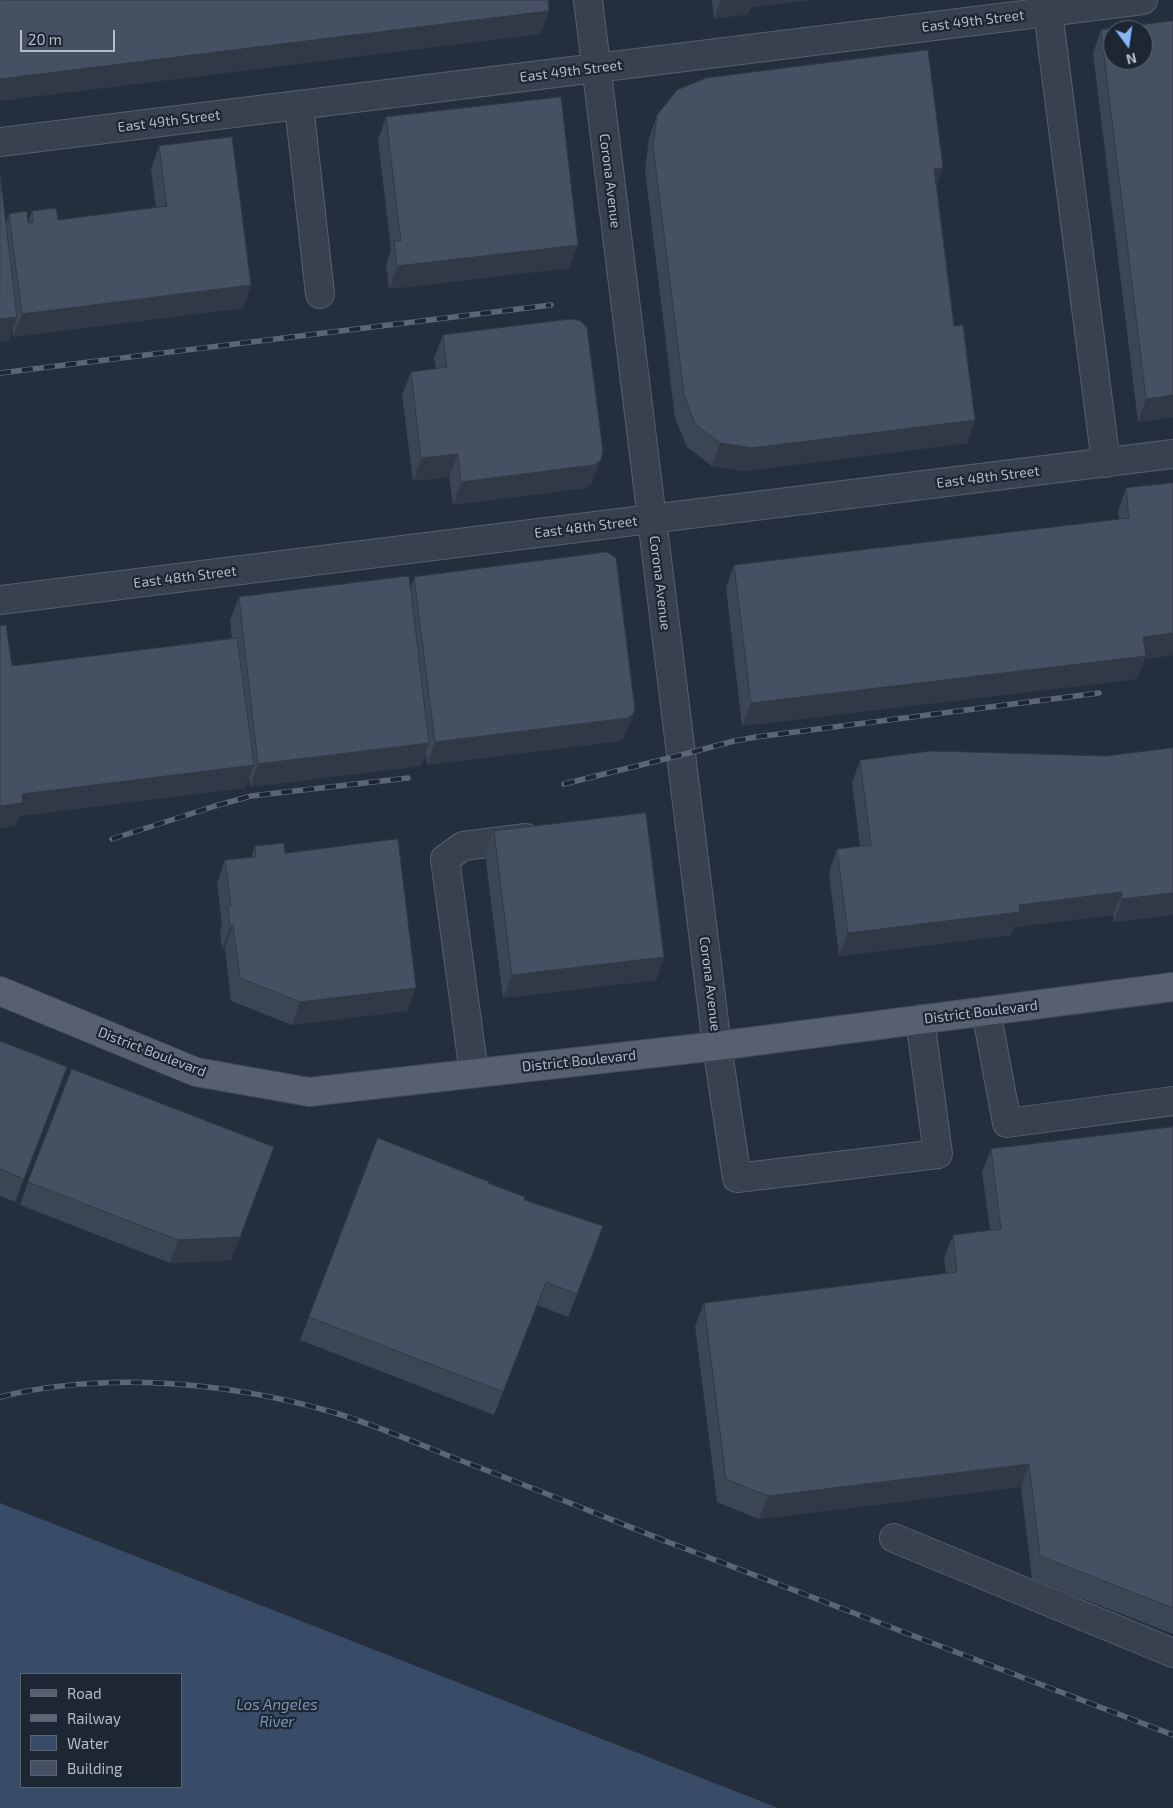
<!DOCTYPE html>
<style>
body{margin:0}
#map{position:relative;width:1173px;height:1808px;overflow:hidden;background:#242f3e;font-family:"Exo 2",sans-serif}
canvas{display:block}
.legend{position:absolute;left:20px;top:1673px;width:162px;height:115px;box-sizing:border-box;background:#1d2633;border:1px solid #59626f;margin:0;padding:6px 9px;list-style:none;font-size:15px;color:#b4bcc9}
.legend li{display:flex;align-items:center;gap:10px;height:25px}
.legend b{width:25px;border:1px solid #59626f}
.north{position:absolute;left:1103px;top:20px;width:50px;height:50px;box-sizing:border-box;background:#1d2633;border:1px solid #59626f;border-radius:50%;rotate:166deg;font-size:14px;font-weight:700;line-height:20px;text-align:center;color:#b4bcc9}
.north::after{content:'';display:block;margin:auto;width:18px;height:22px;background:#8ab4f8;clip-path:polygon(50% 0,100% 100%,50% 72%,0 100%)}
.scale{position:absolute;left:20px;top:30px;width:95px;height:22px;box-sizing:border-box;border:2px solid #b4bcc9;border-top:0;padding-left:6px;font-size:15px;line-height:18px;white-space:nowrap;color:#b4bcc9;-webkit-text-stroke:4px #1d2633;paint-order:stroke}
</style>
<div id="map">
<canvas width="1173" height="1808"></canvas>
<ul class="legend">
<li><b style="height:6px;background:#56606e"></b>Road</li>
<li><b style="height:6px;background:#5a6575"></b>Railway</li>
<li><b style="height:14px;background:#394c67"></b>Water</li>
<li><b style="height:14px;background:#455162"></b>Building</li>
</ul>
<div class="north">N</div>
<div class="scale">20 m</div>
</div>
<script>
const c = document.querySelector('canvas').getContext('2d');
c.lineJoin = 'round';
function fillPath(path, color) { c.fillStyle = color; c.fill(path, 'evenodd'); }
function strokePath(path, color, width, dash) { c.strokeStyle = color; c.lineWidth = width; c.lineCap = dash ? 'butt' : 'round'; c.setLineDash(dash || []); c.stroke(path); }
function write(font, color, halo, rows, align = 'center') {
  c.font = font + ' "Exo 2",sans-serif'; c.lineWidth = 4.5; c.setLineDash([]); c.textBaseline = 'middle'; c.strokeStyle = halo; c.fillStyle = color; for (const [text, x, y, turn = 0] of rows) {
    c.save(); c.translate(x, y); c.rotate((+turn || 0) * Math.PI / 180); c.textAlign = isNaN(turn) ? turn : align; if (halo) c.strokeText(text, 0, 0); c.fillText(text, 0, 0); c.restore();
  }
}
const water = new Path2D(`
 M0,1503L778,1808H0ZM21,1674H181V1787H21Z`);
const minor = new Path2D(`
 M588,0L717,1046L737,1178L938,1154L920,1019
 M1048,12L1106,463
 M299,105L320,294
 M0,142L1143,0
 M0,600L1173,454
 M986,1011L1007,1123L1173,1101
 M474,1073L445,859L463,846L526,838
 M894,1538L1173,1653`);
const major = new Path2D(`
 M0,991L196,1072L309,1092L717,1046L1173,987`);
const rail = new Path2D(`
 M0,373L551,305
 M564,784L681,755L734,741L756,737L1099,693
 M112,839L215,806L251,796L408,778
 M0,1397C106,1371 228,1382 332,1412C373,1424 414,1442 454,1458C526,1485 597,1514 668,1542C836,1606 1005,1671 1173,1735`);
const wall = new Path2D(`
 M712,0H810L751,7L748,14L714,19Z
 M1173,21V417L1138,422L1093,53L1101,30Z
 M657,115L937,186L954,326L975,420L967,443L744,471L712,466L687,447L675,418L645,170L649,138Z
 M386,117L578,245L569,268L389,289L386,264L391,250L378,140Z
 M159,146L251,285L243,308L13,337L12,329L9,340L0,341V175L6,223L9,214L28,222L32,211L58,220L156,208L151,169Z
 M443,335L592,483L585,488L453,505L449,477L413,481L402,395L411,372L436,369L434,358Z
 M1173,483V655L1145,659L1137,679L742,726L726,588L734,565L1119,519L1118,511L1126,488Z
 M414,577L635,710L624,737L620,741L427,765L426,754L421,766L250,787L249,778L245,788L19,816L15,826L0,828V626L12,666L232,638L230,620L239,597L411,587Z
 M860,760L1173,915L1114,922L1113,915L1014,927L1011,935L839,956L829,872L837,849L860,846L852,783Z
 M494,831L664,957L656,980L503,998L485,854Z
 M255,846L285,853L407,1011L292,1025L231,1001L225,948L222,949L220,930L222,924L217,883L225,860L251,857Z
 M0,1041L67,1067L15,1202L0,1196Z
 M1173,1127V1634L1032,1579L1021,1487L759,1519L717,1502L695,1326L704,1303L946,1274L944,1258L953,1235L990,1230L982,1172L991,1149Z
 M274,1147L231,1260L170,1263L20,1205L28,1182Z
 M489,1183L524,1200L595,1249L568,1317L537,1305L494,1415L300,1340L309,1317Z`);
const shadedWall = new Path2D(`
 M721,0H810L751,7L748,14L714,19Z
 M549,11L541,34L0,101V79Z
 M943,168L935,191L934,169Z
 M578,245L569,268L389,289L397,266Z
 M251,285L243,308L13,337L22,314Z
 M17,317L9,340L0,341V319Z
 M1173,395V417L1138,422L1146,399Z
 M975,420L967,443L744,471L712,466L720,443Z
 M458,454L449,477L413,481L421,458Z
 M601,460L592,483L585,488L453,505L461,482Z
 M1173,633V655L1145,659L1137,679L742,726L751,703L1143,637Z
 M635,710L626,733L624,737L620,741L427,765L435,742Z
 M429,743L421,766L250,787L258,764Z
 M254,765L245,788L19,816L15,826L0,828V806L22,794Z
 M1122,892L1113,915L1014,927L1011,935L839,956L848,933L1019,905Z
 M1173,893V915L1114,922L1122,899Z
 M233,925L225,948L222,949L230,926Z
 M664,957L656,980L503,998L512,975Z
 M416,988L407,1011L292,1025L300,1002Z
 M67,1067L59,1090L15,1202L24,1179Z
 M274,1147L231,1260L170,1263L178,1240Z
 M603,1226L595,1249L568,1317L577,1294Z
 M1029,1464L1021,1487L759,1519L768,1496Z`);
const building = new Path2D(`
 M0,0H548L549,11L0,79Z
 M1173,21V395L1146,399L1101,30ZM1113,30H1143V60H1113Z
 M928,50L943,168L934,169L954,326L963,325L975,420L752,448L720,443L695,424L684,395L653,147L657,115L677,90L706,78Z
 M561,97L578,245L397,266L394,241H401L386,117Z
 M232,137L251,285L22,314L9,214L27,211L28,223L33,222L32,211L56,208L58,220L167,206L159,146Z
 M0,175L17,317L0,319Z
 M571,319L581,321L587,328L603,451L601,460L594,465L461,482L458,454L421,458L411,372L447,367L443,335Z
 M1173,483V633L1143,637L1146,656L751,703L734,565L1129,518L1126,488Z
 M607,552L616,558L635,710L633,714L628,718L435,742L414,577Z
 M409,576L429,743L258,764L239,597Z
 M6,625L12,666L237,638L254,765L22,794L23,803L0,806V626Z
 M1173,748V893L1122,899V892L1019,905L1020,912L848,933L837,849L871,845L860,760L931,751L1105,756Z
 M646,813L664,957L512,975L494,831Z
 M398,839L416,988L300,1002L240,978L233,925L230,926L228,907L231,906L225,860L256,857L255,846L284,843L285,853Z
 M0,1041L67,1067L24,1179L0,1169Z
 M72,1069L274,1147L240,1237L178,1240L28,1182Z
 M1173,1127V1608L1040,1556L1029,1464L768,1496L726,1479L704,1303L957,1272L953,1235L1001,1229L991,1149Z
 M378,1138L489,1182L488,1183L525,1197L524,1200L603,1226L577,1294L546,1282L503,1392L309,1317Z`);
const streetNames = [
 ["East 49th Street",973,21,-7],
 ["East 49th Street",571,71,-7],
 ["East 49th Street",169,121,-7],
 ["Corona Avenue",610,181,83],
 ["East 48th Street",988,477,-7],
 ["East 48th Street",586,527,-7],
 ["East 48th Street",185,577,-7],
 ["Corona Avenue",660,583,83],
 ["Corona Avenue",710,984,83],
 ["District Boulevard",981,1012,-7],
 ["District Boulevard",152,1052,21],
 ["District Boulevard",579,1061,-6]
];
const waterNames = [
 ["Los Angeles",277,1705],
 ["River",277,1722]
];
fillPath(water, '#394c67');
strokePath(minor, '#565f6c', 30);
strokePath(major, '#414a57', 30);
strokePath(minor, '#38414e', 28);
strokePath(major, '#56606e', 28);
strokePath(rail, '#5a6575', 5.5);
strokePath(rail, '#1d2633', 4, [11]);
fillPath(wall, '#3b4654');
fillPath(shadedWall, '#303945');
fillPath(building, '#455162');
strokePath(building, '#303945', 1);
write('14px', '#b4bcc9', '#1d2633', streetNames);
write('italic 15px', '#7c92b1', '#1d2633', waterNames);
</script>
